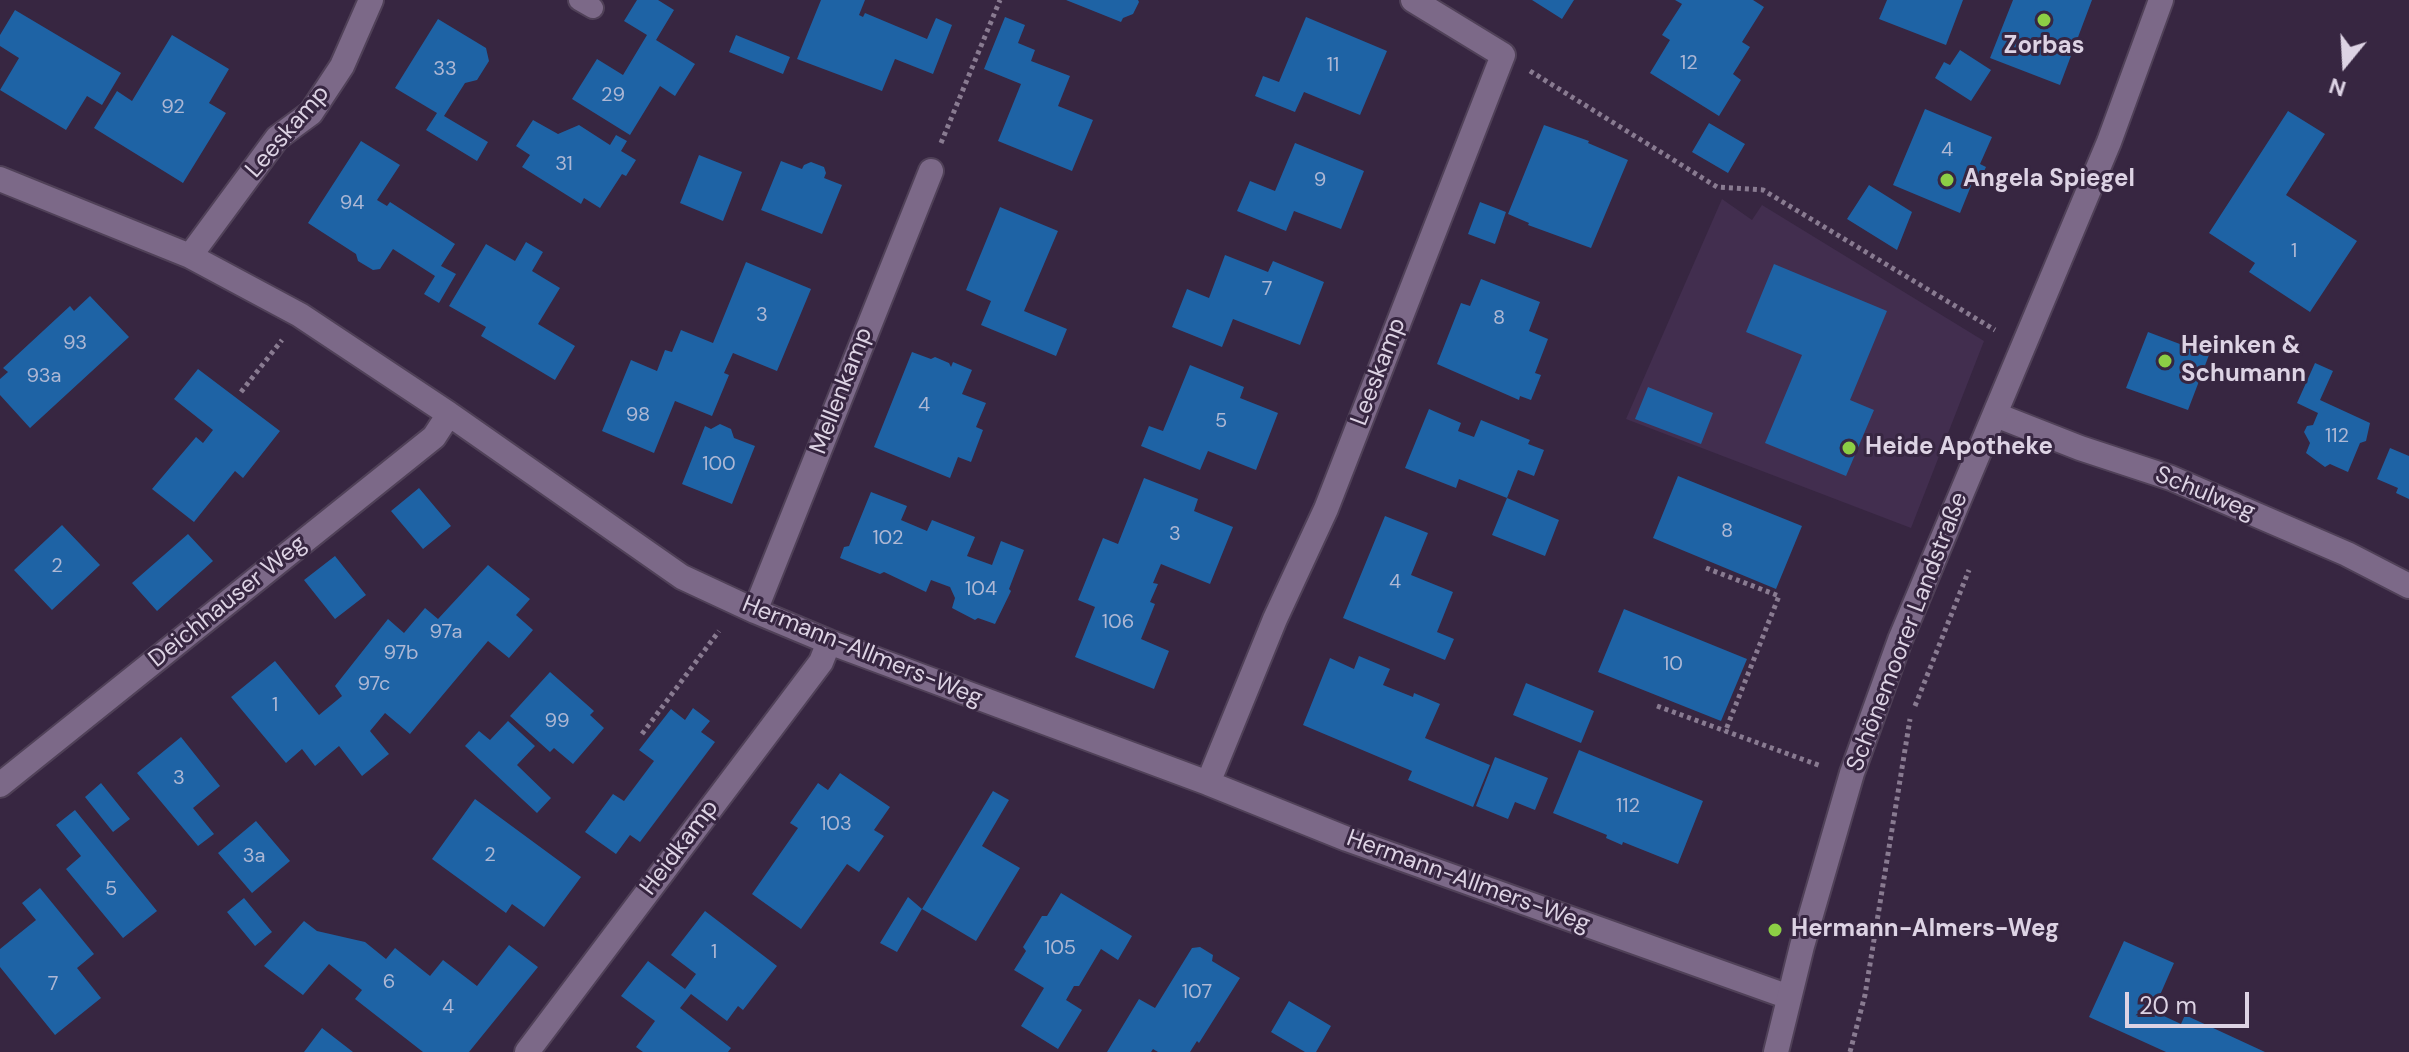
<!DOCTYPE html>
<meta charset="utf-8">
<style>
body{margin:0}
#map{position:relative;width:2409px;height:1052px;overflow:hidden;background:#372641;font-family:"DM Sans",sans-serif}
canvas{display:block}
.north{position:absolute;left:2305px;top:24px;width:80px;height:80px;-webkit-text-stroke:6px #372641;paint-order:stroke;rotate:198deg;font-size:22px;font-weight:700;line-height:32px;text-align:center;color:#ddd3e4}
.north::after{content:'';display:block;margin:auto;width:28px;height:36px;background:#ddd3e4;clip-path:polygon(50% 0,100% 100%,50% 72%,0 100%)}
.scale{position:absolute;left:2125px;top:992px;width:124px;height:36px;box-sizing:border-box;border:4px solid #ddd3e4;border-top:0;padding-left:10px;font-size:24px;line-height:28px;white-space:nowrap;color:#ddd3e4;-webkit-text-stroke:6px #372641;paint-order:stroke}
</style>
<div id="map">
<canvas width="2409" height="1052"></canvas>
<div class="north">N</div>
<div class="scale">20 m</div>
</div>
<script>
const c = document.querySelector('canvas').getContext('2d');
c.lineJoin = 'round';
function fillPath(path, color) { c.fillStyle = color; c.fill(path, 'evenodd'); }
function strokePath(path, color, width, dash) { c.strokeStyle = color; c.lineWidth = width; c.lineCap = dash ? 'butt' : 'round'; c.setLineDash(dash || []); c.stroke(path); }
function write(font, color, halo, rows, align = 'center') {
  c.font = font + ' "DM Sans",sans-serif'; c.lineWidth = 6; c.setLineDash([]); c.textBaseline = 'middle'; c.strokeStyle = halo; c.fillStyle = color; for (const [text, x, y, turn = 0] of rows) {
    c.save(); c.translate(x, y); c.rotate((+turn || 0) * Math.PI / 180); c.textAlign = isNaN(turn) ? turn : align; if (halo) c.strokeText(text, 0, 0); c.fillText(text, 0, 0); c.restore();
  }
}
const built = new Path2D(`
 M1722,199L1752,220L1762,205L1984,341L1911,528L1626,419Z`);
const building = new Path2D(`
 M637,0H658L674,10L656,40L695,64L675,96L660,86L630,135L572,99L597,59L623,75L647,35L624,21Z
 M821,0H865L859,15L863,17L865,13L927,39L936,18L952,25L933,74L895,59L882,91L797,59Z
 M1066,0H1138L1139,2L1133,14L1123,18L1121,22Z
 M1532,0H1574L1562,19Z
 M1675,0H1753L1764,7L1742,42L1750,47L1733,74L1741,80L1719,116L1650,73L1670,40L1662,35L1682,4Z
 M1887,0H1963L1946,45L1879,19Z
 M2013,0H2092L2060,85L1990,58Z
 M15,10L121,73L102,105L87,96L66,130L0,90L19,58L0,46V35Z
 M1005,17L1025,25L1018,43L1035,50L1031,61L1070,76L1058,106L1093,120L1072,171L998,141L1021,84L984,69Z
 M1306,17L1387,51L1360,115L1304,92L1295,112L1255,96L1263,76L1279,82Z
 M438,19L486,48L489,61L477,80L465,83L444,116L488,142L477,161L426,130L437,113L395,88Z
 M172,35L229,69L209,103L226,113L183,183L94,128L117,91L132,101Z
 M736,35L790,57L783,74L729,52Z
 M1960,50L1991,70L1971,101L1935,78L1944,62L1950,65Z
 M1925,109L1992,137L1980,164L1986,167L1981,178L1975,176L1960,213L1893,185Z
 M2288,111L2325,134L2286,195L2357,241L2310,312L2249,272L2255,263L2209,233Z
 M533,120L558,134L579,125L610,145L616,135L627,141L621,151L636,160L626,176L622,174L600,208L584,198L581,204L522,167L530,155L516,146Z
 M1709,123L1745,144L1728,173L1692,152Z
 M1544,125L1589,141L1588,143L1628,160L1591,248L1528,225L1529,223L1508,214Z
 M361,141L400,165L377,200L387,206L390,202L455,244L441,266L456,274L439,303L424,294L435,276L393,249L380,269L373,270L358,261L356,254L308,223Z
 M1295,143L1364,171L1341,229L1294,211L1286,231L1237,211L1250,181L1275,191Z
 M699,155L742,172L723,221L680,203Z
 M781,161L802,169L804,165L811,162L824,167L826,173L824,178L842,185L822,234L761,210Z
 M1869,185L1912,212L1897,250L1847,219Z
 M1480,202L1506,212L1495,244L1468,234Z
 M1000,207L1058,231L1024,311L1067,329L1056,356L981,325L991,301L966,290Z
 M526,242L543,252L532,271L560,288L538,324L575,346L555,380L481,336L486,327L449,306L486,244L515,261Z
 M1225,255L1268,272L1273,261L1324,282L1300,345L1233,319L1222,347L1172,327L1187,289L1209,298Z
 M746,262L811,289L777,371L733,353L724,373L729,375L712,416L675,401L654,453L602,431L631,360L657,371L665,350L672,352L681,330L713,343Z
 M1774,264L1887,311L1850,400L1874,410L1846,476L1765,443L1802,355L1746,332Z
 M1481,279L1540,302L1529,331L1548,339L1535,373L1541,375L1531,400L1520,396L1519,400L1437,364L1461,303L1470,306Z
 M90,296L129,337L30,428L0,395V379L8,372L3,368L70,306L74,311Z
 M2148,332L2209,355L2188,410L2126,388Z
 M912,352L931,359L935,357L949,363L951,367L953,362L972,370L962,394L986,403L976,427L983,430L971,462L958,457L950,478L874,447Z
 M2315,363L2333,371L2320,400L2370,423L2366,441L2360,443L2348,472L2330,464L2325,467L2306,453L2310,443L2304,432L2307,426L2313,425L2318,413L2297,403Z
 M1190,365L1244,387L1240,398L1278,413L1256,470L1208,451L1200,470L1141,446L1149,426L1163,431Z
 M198,369L280,431L243,478L235,471L194,522L152,489L196,437L203,443L213,430L174,399Z
 M1648,387L1713,413L1701,444L1635,419Z
 M1429,409L1461,423L1458,431L1474,437L1481,420L1530,440L1528,444L1544,450L1534,476L1518,470L1507,498L1459,479L1456,488L1405,468Z
 M720,424L731,429L734,438L755,446L732,504L682,484L705,426L711,429Z
 M2390,448L2409,456V499L2396,493L2398,488L2377,479Z
 M1678,476L1802,526L1776,589L1653,538Z
 M1144,478L1198,499L1194,511L1233,527L1210,584L1161,564L1153,583L1158,584L1150,602L1155,604L1141,639L1169,651L1154,689L1075,657L1095,607L1078,600L1103,538L1118,544Z
 M419,488L451,526L423,549L391,511Z
 M871,492L907,506L901,520L927,531L932,520L975,537L967,556L992,565L1001,541L1024,550L1009,589L1011,591L995,624L978,618L975,620L952,608L955,598L950,587L931,580L926,592L884,572L880,574L840,558L844,547L849,546Z
 M1507,498L1559,520L1545,556L1492,535Z
 M1385,516L1428,533L1411,575L1453,592L1437,632L1454,639L1445,660L1343,618Z
 M62,525L100,565L52,610L14,570Z
 M188,534L213,561L157,611L132,583Z
 M335,556L366,595L335,619L304,580Z
 M488,565L530,599L516,615L533,630L509,658L488,641L410,734L385,713L370,731L389,754L362,776L339,746L315,766L302,749L286,763L231,697L275,661L319,715L342,696L335,686L388,619L404,633L425,608L438,619Z
 M1624,609L1747,659L1721,721L1598,672Z
 M1359,656L1390,669L1383,685L1413,697L1414,693L1440,704L1425,738L1490,765L1473,807L1408,780L1412,771L1303,725L1330,658L1354,669Z
 M550,672L594,711L590,715L604,728L573,764L554,748L550,752L510,716Z
 M1526,683L1594,711L1581,743L1513,715Z
 M693,708L710,721L701,732L715,742L640,842L630,835L616,854L585,832L613,794L624,801L654,761L639,750L671,709L685,720Z
 M508,721L535,746L517,765L551,798L537,813L465,746L479,731L490,740Z
 M181,737L220,786L193,808L214,834L198,846L137,773Z
 M1579,750L1703,801L1678,864L1623,842L1622,845L1606,838L1607,835L1553,813Z
 M1495,757L1548,778L1535,810L1515,802L1508,819L1476,806Z
 M840,773L890,807L874,830L884,836L859,872L847,864L801,929L752,894L798,828L790,823L818,783L828,790Z
 M101,783L130,819L113,832L85,797Z
 M993,791L1009,800L982,846L1020,868L976,941L922,909L897,952L880,943L908,897L922,909Z
 M475,799L581,877L544,927L512,904L506,913L432,859Z
 M75,810L157,911L123,938L66,869L81,856L56,825Z
 M256,821L290,861L252,893L218,853Z
 M40,888L94,954L77,968L101,998L55,1035L0,967V949L36,920L22,903Z
 M1061,893L1132,936L1118,960L1101,949L1079,986H1074L1066,1000L1082,1010L1058,1049L1021,1026L1044,988L1014,970L1026,951L1023,947L1042,916H1047Z
 M244,898L272,932L255,946L227,912Z
 M705,911L777,966L743,1010L738,1006L727,1021L691,994L680,1008L731,1048L728,1052H643L636,1047L655,1021L621,996L648,961L685,989L696,974L671,955Z
 M304,921L317,931L365,942L386,959L395,948L430,976L443,960L477,986L509,945L538,967L469,1052H423L355,999L362,990L329,964L303,995L264,966Z
 M2124,941L2174,963L2153,1011L2181,1024L2185,1015L2265,1052H2166L2089,1017Z
 M1200,947L1213,955L1212,961L1240,978L1199,1043L1197,1041L1190,1052H1158L1153,1049L1151,1052H1107L1139,999L1155,1008L1192,948Z
 M1289,1001L1331,1026L1316,1052H1305L1271,1032Z
 M322,1028L353,1052H304Z`);
const path = new Path2D(`
 M1530,71L1717,187L1763,190L1995,330
 M941,143L1000,0
 M241,392L282,340
 M1706,568L1779,596L1725,732
 M1657,706L1821,766
 M1915,706L1969,570
 M642,734L719,631
 M1850,1052L1865,995L1910,719`);
const service = new Path2D(`
 M579,0L593,8`);
const minor = new Path2D(`
 M0,179L190,256L300,315L449,414L682,577L755,611L829,642L1208,783L1347,839L1789,997
 M190,256L277,138L311,113L342,66L371,0
 M1996,415L2080,448L2171,478L2347,554L2409,586
 M755,611L931,171
 M1208,783L1275,619L1326,509L1503,55L1413,0
 M0,785L434,437L449,414
 M527,1052L821,662L829,642`);
const tertiary = new Path2D(`
 M1776,1052L1802,946L1852,773L1900,640L2109,142L2161,0`);
const markers = [
 [2044,20,8,"#8cce45"],
 [1947,180,8,"#8cce45"],
 [2165,361,8,"#8cce45"],
 [1849,448,8,"#8cce45"],
 [1775,930,8,"#8cce45"]
];
const numberNames = [
 ["12",1689,64],
 ["11",1333,66],
 ["33",445,70],
 ["29",613,96],
 ["92",173,108],
 ["4",1947,151],
 ["31",564,165],
 ["9",1320,181],
 ["94",352,204],
 ["1",2294,252],
 ["7",1267,290],
 ["3",762,316],
 ["8",1499,319],
 ["93",75,344],
 ["93a",44,377],
 ["4",924,406],
 ["98",638,416],
 ["5",1221,422],
 ["112",2337,437],
 ["100",719,465],
 ["8",1727,532],
 ["3",1175,535],
 ["102",888,539],
 ["2",57,567],
 ["4",1395,583],
 ["104",981,590],
 ["106",1118,623],
 ["97a",446,633],
 ["97b",401,654],
 ["10",1673,665],
 ["97c",374,685],
 ["1",275,706],
 ["99",557,722],
 ["3",179,779],
 ["112",1628,807],
 ["103",836,825],
 ["2",490,856],
 ["3a",254,857],
 ["5",111,890],
 ["105",1060,949],
 ["1",714,953],
 ["6",389,983],
 ["7",53,985],
 ["107",1197,993],
 ["4",448,1008]
];
const poiNames = [
 ["Zorbas",2044,47,"center"],
 ["Angela Spiegel",1963,180],
 ["Heinken &",2181,347],
 ["Schumann",2181,375],
 ["Heide Apotheke",1865,448],
 ["Hermann-Almers-Weg",1791,930]
];
const streetNames = [
 ["Leeskamp",288,132,-49],
 ["Leeskamp",1379,372,-69],
 ["Mellenkamp",842,391,-69],
 ["Schulweg",2205,494,22],
 ["Deichhauser Weg",228,602,-39],
 ["Schönemoorer Landstraße",1908,632,-69],
 ["Hermann-Allmers-Weg",862,652,22],
 ["Heidkamp",680,848,-53],
 ["Hermann-Allmers-Weg",1468,882,20]
];
fillPath(built, '#422e4f');
fillPath(building, '#1e63a5');
strokePath(service, '#504158', 24);
strokePath(minor, '#504158', 28);
strokePath(tertiary, '#504158', 28);
strokePath(path, '#897b91', 5, [4, 4]);
strokePath(service, '#7c6988', 20);
strokePath(minor, '#7c6988', 24);
strokePath(tertiary, '#7c6988', 24);
for (const [x, y, r, color] of markers) { const dot = new Path2D(); dot.arc(x, y, r, 0, 2 * Math.PI); c.fillStyle = color; c.fill(dot); strokePath(dot, '#372641', 3); }
write('20px', '#adb7d4', null, numberNames);
write('bold 24px', '#ddd3e4', '#372641', poiNames, 'left');
write('24px', '#ddd3e4', '#372641', streetNames);
</script>
